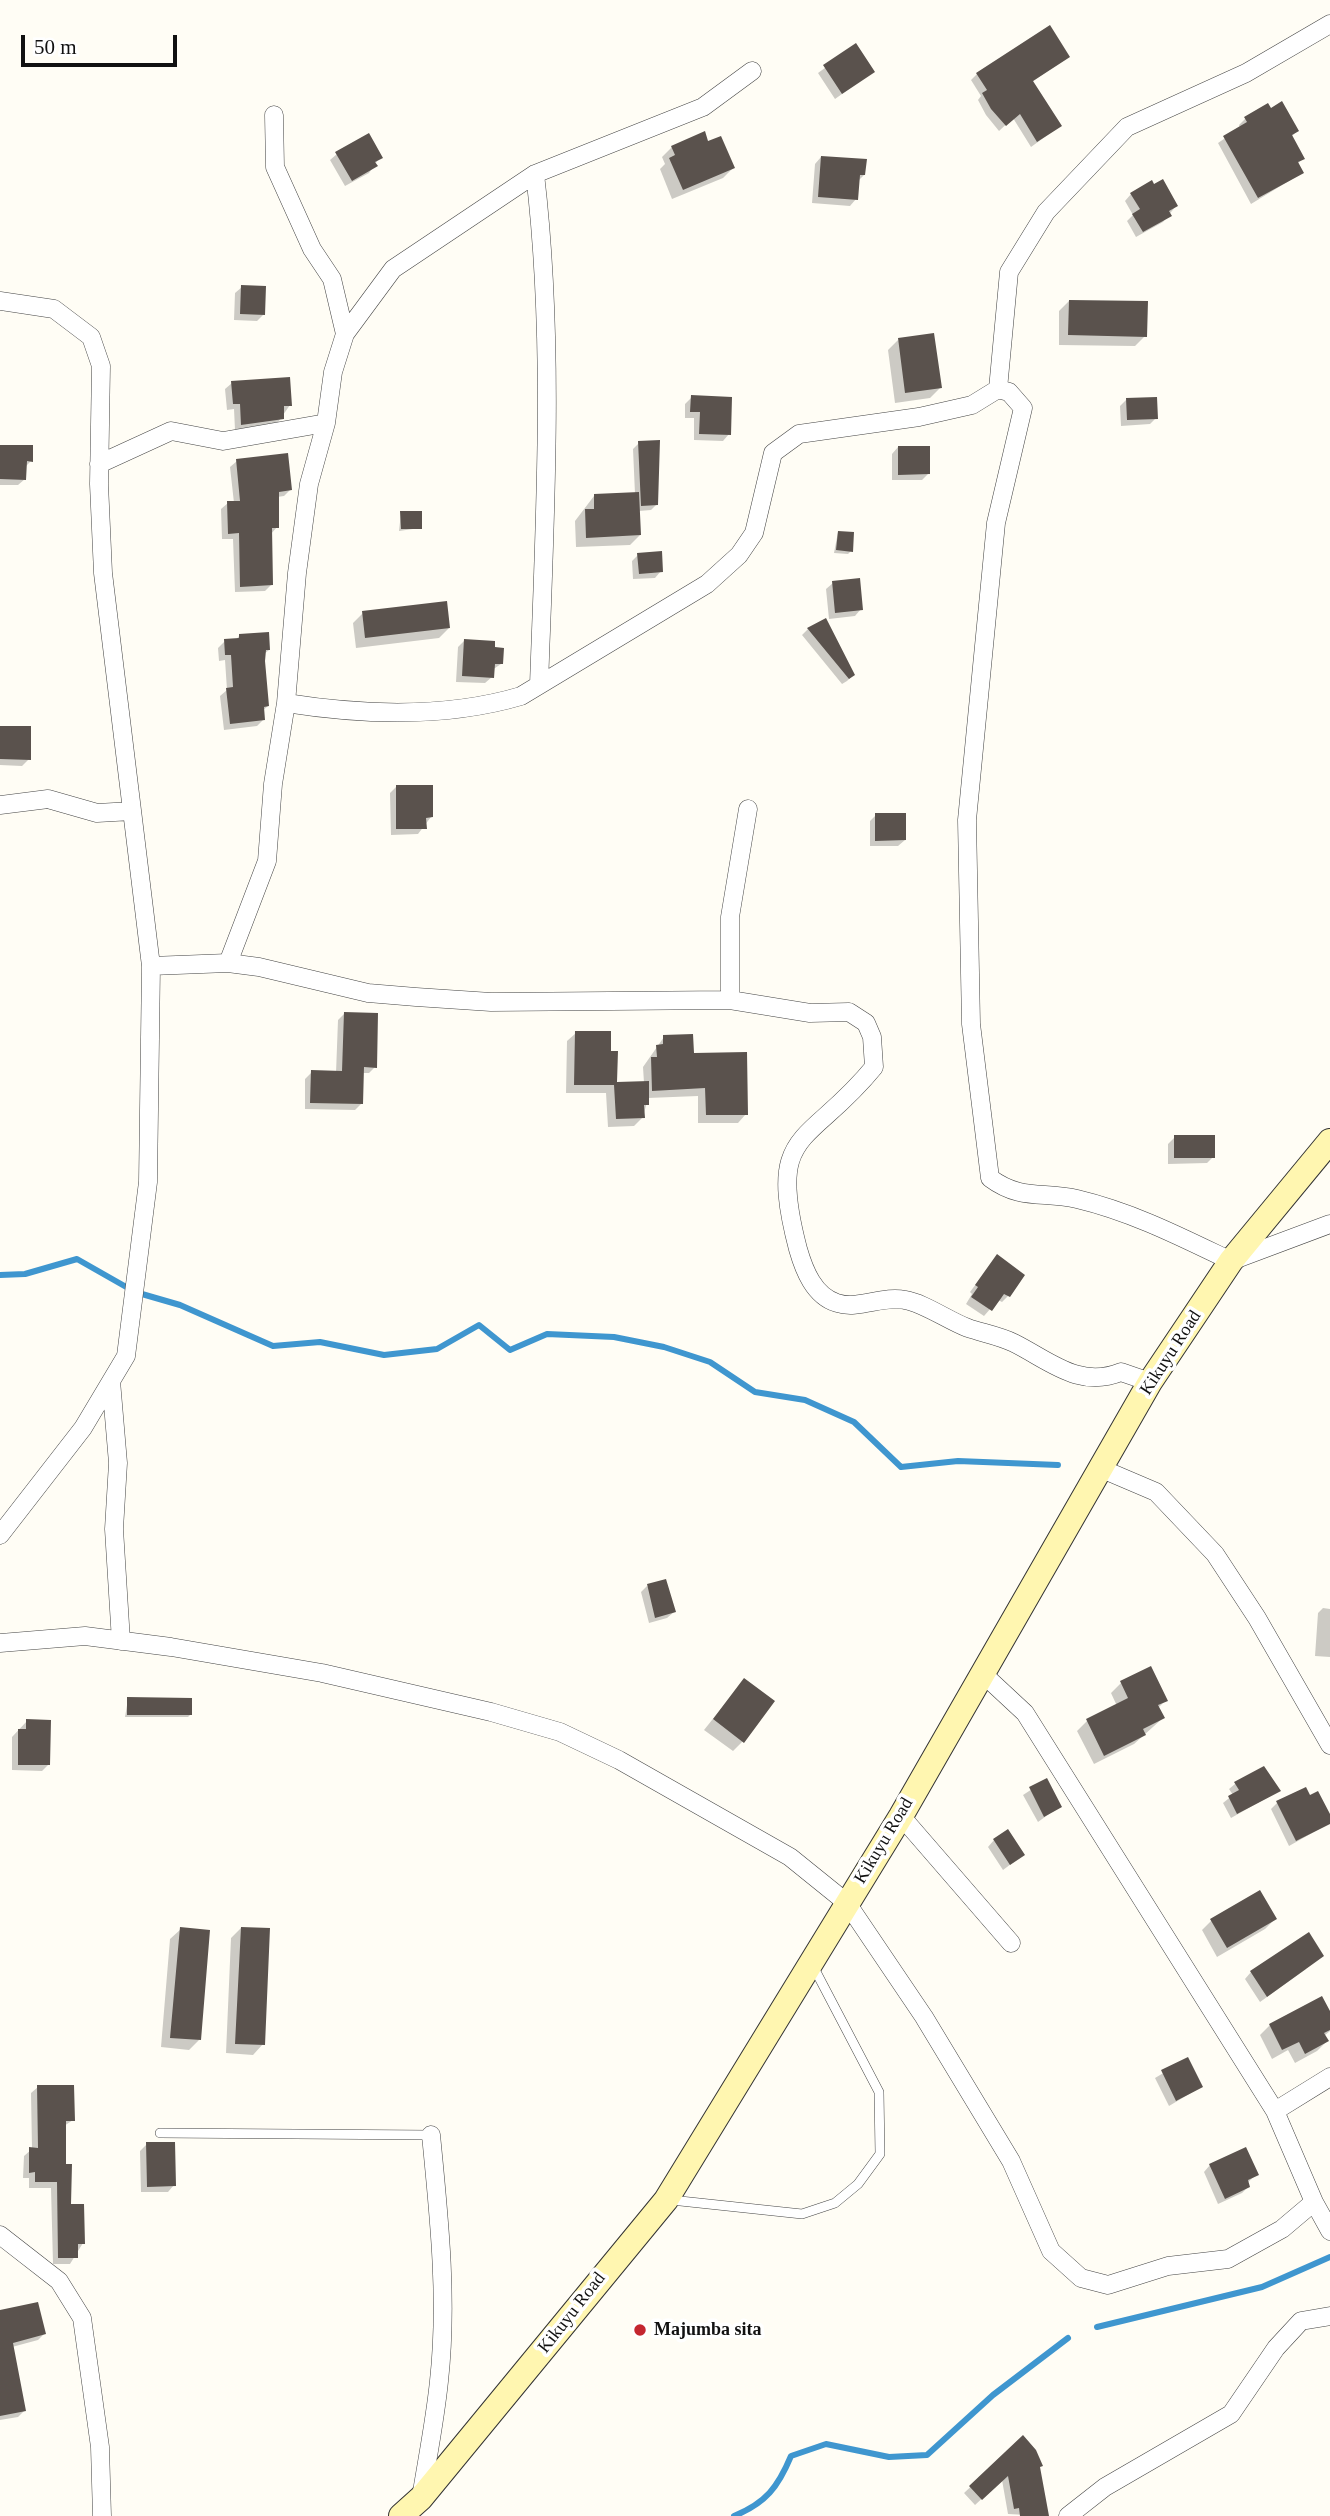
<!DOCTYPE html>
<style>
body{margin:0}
#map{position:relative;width:1330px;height:2516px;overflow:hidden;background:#fffdf5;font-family:"Times New Roman",serif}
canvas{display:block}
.scale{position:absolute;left:21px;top:35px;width:156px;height:32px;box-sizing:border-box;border:4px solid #111;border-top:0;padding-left:9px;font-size:21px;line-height:24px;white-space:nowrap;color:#111;-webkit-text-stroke:5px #fff;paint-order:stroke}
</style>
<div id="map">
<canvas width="1330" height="2516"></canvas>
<div class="scale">50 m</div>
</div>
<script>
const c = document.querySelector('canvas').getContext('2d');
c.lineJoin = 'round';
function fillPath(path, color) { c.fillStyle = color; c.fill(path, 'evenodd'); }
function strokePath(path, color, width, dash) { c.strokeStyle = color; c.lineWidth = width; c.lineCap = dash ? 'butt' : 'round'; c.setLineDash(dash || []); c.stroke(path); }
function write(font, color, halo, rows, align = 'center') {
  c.font = font + ' "Times New Roman",serif'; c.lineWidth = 7; c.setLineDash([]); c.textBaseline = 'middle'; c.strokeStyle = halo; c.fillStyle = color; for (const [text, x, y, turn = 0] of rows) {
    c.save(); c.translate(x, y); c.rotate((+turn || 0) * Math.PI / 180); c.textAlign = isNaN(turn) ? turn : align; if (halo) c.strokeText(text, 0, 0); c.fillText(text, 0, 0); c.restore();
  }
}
const shadow = new Path2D(`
 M855,46L873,72L835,99L818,73Z
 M1068,57L1032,82L1060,126L1031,147L1013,118L999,131L986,115L978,100L981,96L971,80L977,74Z
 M1268,106L1297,131L1291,137L1303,159L1297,164L1302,173L1251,204L1218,143L1240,128L1239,125L1245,119Z
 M672,147L733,168L723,178L672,199L660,169L665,164L662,157Z
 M337,154L380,157L369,173L345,186L330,160Z
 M821,157L864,175L858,181L856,199L850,206L812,203L815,164Z
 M1131,194L1176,206L1163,222L1136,237L1127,221L1133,215L1125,201Z
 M242,287L263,315L257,321L234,320L235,293Z
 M1069,301L1145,336L1135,346L1059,345V311Z
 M898,340L940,388L930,398L895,403L888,350Z
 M232,383L290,405L276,425L235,430L234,409L227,410L225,389Z
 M692,397L729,434L723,441L694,440V418H685V404Z
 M1126,400L1156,418L1150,424L1121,426L1120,406Z
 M639,443L657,504L651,510L639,511L640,535L630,545L576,547L575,521L594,496L635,494L633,449Z
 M0,446L31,461L25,467V479L18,485H0Z
 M898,447L928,474L922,480H892V454Z
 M237,461L290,490L284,496L277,497V527L271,534V585L265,591L235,592L233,539H222L221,509L228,503H234L230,467Z
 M401,513L420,528L399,531Z
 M838,532L851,551L848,554L834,553Z
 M638,555L661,571L655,578L633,579L632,561Z
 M833,583L861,609L855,616L829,619L826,589Z
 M363,613L449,628L439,638L356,648L353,623Z
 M808,629L853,675L847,681L842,684L802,635Z
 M240,635L269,650L264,654L268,706L262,711L263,720L257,726L224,730L220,696L227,690L225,660L219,661L218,648L225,641H235Z
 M464,641L493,649L501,664L492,670V677L485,683L456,682L458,647Z
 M0,727L29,759L22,766L0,765Z
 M396,787L431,817L418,834L391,835L390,793Z
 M876,815L905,840L898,846H870V821Z
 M344,1014L375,1067L369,1073H362L361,1104L355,1110L305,1109V1079L312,1072L336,1073L338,1020Z
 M576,1033L609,1053L615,1084L644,1083L643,1067L664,1037L692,1054L746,1114L738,1123H698V1096L648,1098L643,1117L634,1126L608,1127L606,1093H566L567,1041Z
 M1175,1137L1213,1157L1207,1163L1168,1164V1144Z
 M997,1256L1008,1296L1002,1302L998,1300L984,1316L966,1304L972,1294L970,1292Z
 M647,1586L674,1612L667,1618L649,1623L641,1592Z
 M1323,1608L1330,1609V1657L1315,1656L1318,1613Z
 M744,1680L743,1741L733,1751L704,1730Z
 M1121,1683L1166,1700L1158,1708L1163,1718L1134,1744L1094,1764L1077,1731L1087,1721L1117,1706L1111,1693Z
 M128,1699L191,1714L188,1717H125Z
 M27,1721L49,1764L42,1771L12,1770V1737Z
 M1046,1780L1060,1806L1038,1822L1023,1795Z
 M1235,1784L1279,1791L1231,1818L1223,1803L1233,1795L1229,1789Z
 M1309,1798L1330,1818V1823L1289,1846L1271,1809L1277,1803Z
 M994,1840L1023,1855L1003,1870L988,1847Z
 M1275,1919L1265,1929L1217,1957L1202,1930L1212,1920Z
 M241,1928L263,2044L253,2055L226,2053L231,1938Z
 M181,1929L199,2040L189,2050L161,2047L170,1939Z
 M1306,1969L1260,2002L1245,1979L1251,1972Z
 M1330,2015V2031L1324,2036L1327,2041L1317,2051L1295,2063L1288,2050L1272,2059L1260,2035L1270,2025Z
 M1187,2059L1201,2087L1169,2106L1155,2078Z
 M38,2087L73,2120L64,2126V2166L70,2206L83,2243L70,2264H53L51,2188H29V2178H23L24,2156L32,2149L31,2093Z
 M147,2144L174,2185L168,2192H141L140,2151Z
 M1210,2165L1256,2175L1247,2183L1248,2187L1242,2193L1218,2204L1204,2172Z
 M0,2312L44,2334L38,2340L12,2347L24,2411L18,2417L0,2420Z
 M1023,2438L1039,2468L1045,2516L1008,2514L1002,2480L975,2505L964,2493Z`);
const stream = new Path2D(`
 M0,1275L25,1274L77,1259L135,1292L180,1305L273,1346L320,1342L384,1355L437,1349L479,1325L510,1350L547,1334L614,1337L664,1347L710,1362L755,1392L805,1400L854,1422L901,1467L958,1461L1058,1465
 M1097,2327L1262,2287L1330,2257
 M734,2516C766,2503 778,2487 791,2456L826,2444L889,2457L927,2455L993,2395L1068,2338`);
const building = new Path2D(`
 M1050,25L1070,57L1033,81L1062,126L1037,142L1020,114L1006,126L991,109L982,93L987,90L976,73Z
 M856,43L875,72L842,94L823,65Z
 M1282,101L1299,131L1292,135L1305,159L1298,162L1304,173L1258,198L1223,136L1247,122L1244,117L1268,103L1271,108Z
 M705,131L708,141L721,136L735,168L683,190L669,158L675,155L671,146Z
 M369,133L383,158L375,162L378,166L352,181L335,152Z
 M821,156L867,159L865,175H860L858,200L818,197Z
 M1163,179L1178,206L1169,211L1172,216L1143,232L1132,214L1140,209L1130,193L1152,180L1154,184Z
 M241,285L266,286L265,315L240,314Z
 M1069,300L1148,301L1147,337L1068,335Z
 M934,333L942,388L905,393L898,338Z
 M290,377L292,406H284V419L241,425L240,404H233L231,381Z
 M691,395L732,397L731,435L699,434L700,412H690Z
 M1157,397L1158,419L1127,420L1126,398Z
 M660,440L658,505L641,506L638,441Z
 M0,445H33V462L27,461L26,480L0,479Z
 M898,446H930V474L898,475Z
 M288,453L292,490L279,492V528H272L273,585L240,587L239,533L228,534L227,501H240L236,459Z
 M639,492L641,535L586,538L585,509H594V494Z
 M400,511H422V529H401Z
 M838,531L854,532L853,552L836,550Z
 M662,551L663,572L639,574L637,553Z
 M860,578L863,610L835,613L832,581Z
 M447,601L450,628L365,638L362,611Z
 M826,618L855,675L849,679L807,628Z
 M269,632L270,650H266L265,661L269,706L264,707L265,720L230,724L226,688L233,687L231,655H225L224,639L239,638V634Z
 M464,639L495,641V647L504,648L503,664H495L494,678L462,676Z
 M0,726H31V760L0,759Z
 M396,785H433V817L426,818L427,829H396Z
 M875,813H906V840L875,841Z
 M344,1012L378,1013L377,1068L364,1067L363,1104L310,1103L311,1070L342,1071Z
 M575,1031H611V1051H618L617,1082L649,1081V1105H644L645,1118L616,1119L614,1085H574Z
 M693,1034L694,1053L747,1052L748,1115H706L705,1088L652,1091L651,1057H657L656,1045L663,1044V1035Z
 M1174,1135H1215V1158H1174Z
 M997,1254L1025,1275L1010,1297L1004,1294L992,1311L971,1297L978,1287L975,1285Z
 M666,1579L676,1612L655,1618L647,1584Z
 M1151,1666L1168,1701L1158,1705L1165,1718L1143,1729L1146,1735L1104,1756L1086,1719L1128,1698L1120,1681Z
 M744,1678L775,1701L744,1743L713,1719Z
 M127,1697L192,1698V1715H127Z
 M26,1719L51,1720L50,1765H18V1729H26Z
 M1264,1766L1281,1791L1237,1814L1228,1796L1239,1790L1234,1782Z
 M1047,1778L1062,1807L1044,1817L1029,1787Z
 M1306,1787L1310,1795L1318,1791L1330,1814V1824L1296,1841L1276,1801Z
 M1008,1829L1025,1855L1010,1865L993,1839Z
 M1260,1890L1277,1919L1227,1948L1210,1919Z
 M180,1927L210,1930L201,2040L170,2038Z
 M241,1927L270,1928L265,2045L235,2044Z
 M1309,1932L1324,1956L1267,1997L1250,1971Z
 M1322,1996L1330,2011V2030L1324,2033L1329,2041L1305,2054L1299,2042L1282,2050L1269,2024Z
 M1188,2057L1203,2087L1176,2101L1161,2070Z
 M37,2085H74L75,2121H66V2164H72L71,2204H84L85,2244H78V2258H58L57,2182H35V2172L29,2173V2147L38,2148Z
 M146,2142H175L176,2186L147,2187Z
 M1246,2147L1259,2175L1248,2180L1250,2187L1225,2199L1209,2164Z
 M38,2302L46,2334L13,2343L26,2411L0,2416V2310Z
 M1023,2435L1036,2450L1043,2466L1040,2467L1049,2516H1020L1019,2508L1014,2509L1008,2476L982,2500L969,2486Z`);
const lane = new Path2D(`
 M160,2133L431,2135
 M671,2200L802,2214L835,2203L858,2184L880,2154L879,2092L813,1966`);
const street = new Path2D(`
 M1330,24L1246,73L1127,127L1046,212L1009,272L998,389L1009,392L1023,408L996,523L967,820L971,1024L990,1178C1021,1201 1043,1191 1077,1199C1132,1212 1181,1237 1231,1261L1330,1224
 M535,174C555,344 545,515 539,685
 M0,301L54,309L91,337L101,366L99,484L103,573L151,966
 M345,334L393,269L535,174L703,107L752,71
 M99,464L171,431L223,441L326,423
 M286,703C362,715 447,718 521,696L707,584L739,555L754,533L773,453L799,434L919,417L972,405L998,389
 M0,805L48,799L97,813L132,811
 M228,963L259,967L368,993L416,997L491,1002L730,1000L810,1013L849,1012L866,1023L872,1037L874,1067C809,1147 766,1127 798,1249C804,1270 814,1296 837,1303C859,1310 883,1295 905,1300C924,1303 949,1321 968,1328C983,1333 1000,1336 1014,1343C1050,1361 1079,1389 1121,1372L1150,1382
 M730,1000V917L748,809
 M111,1381L118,1463L114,1529L121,1641
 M1102,1469L1156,1492L1215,1554L1257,1618L1330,1745
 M0,1535L83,1428L126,1356L148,1182L151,966L228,963L267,861L273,784L286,703L297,573L309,484L326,423L333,372L345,334L332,279L312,249L275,167L274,115
 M0,1643L85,1636L171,1647L322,1673L491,1712L560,1732L619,1760L790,1857L847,1903L924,2017L1011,2161L1051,2251L1081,2278L1108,2285L1168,2266L1228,2259L1282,2229L1314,2202
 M982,1673L1025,1713L1275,2111L1314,2202L1330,2231
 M901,1816L1011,1943
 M1275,2111L1330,2077
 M0,2235L59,2281L82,2318L100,2447L102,2516
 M421,2498C427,2460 435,2421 439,2381C448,2300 439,2216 431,2135
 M1068,2516L1105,2487L1231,2414L1276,2348L1301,2321L1330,2316`);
const secondary = new Path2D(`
 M401,2516L421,2498L666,2200L901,1816L1150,1382L1231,1261L1330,1141`);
const markers = [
 [640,2330,7,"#c4262e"]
];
const streetNames = [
 ["Kikuyu Road",1171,1353,-57],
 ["Kikuyu Road",884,1841,-59],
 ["Kikuyu Road",572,2313,-52]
];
const poiNames = [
 ["Majumba sita",654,2330]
];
fillPath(shadow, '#0003');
strokePath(stream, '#3f96cf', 6);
fillPath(building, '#5a524d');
strokePath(lane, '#444', 10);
strokePath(street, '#444', 19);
strokePath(secondary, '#333', 26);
strokePath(lane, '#fff', 9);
strokePath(street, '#fff', 18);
strokePath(secondary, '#fff6b0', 24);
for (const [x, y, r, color] of markers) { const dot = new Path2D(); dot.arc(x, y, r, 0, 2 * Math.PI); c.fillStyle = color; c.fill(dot); strokePath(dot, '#fff', 2.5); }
write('18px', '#111', '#fff', streetNames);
write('bold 18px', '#111', '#fff', poiNames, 'left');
</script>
